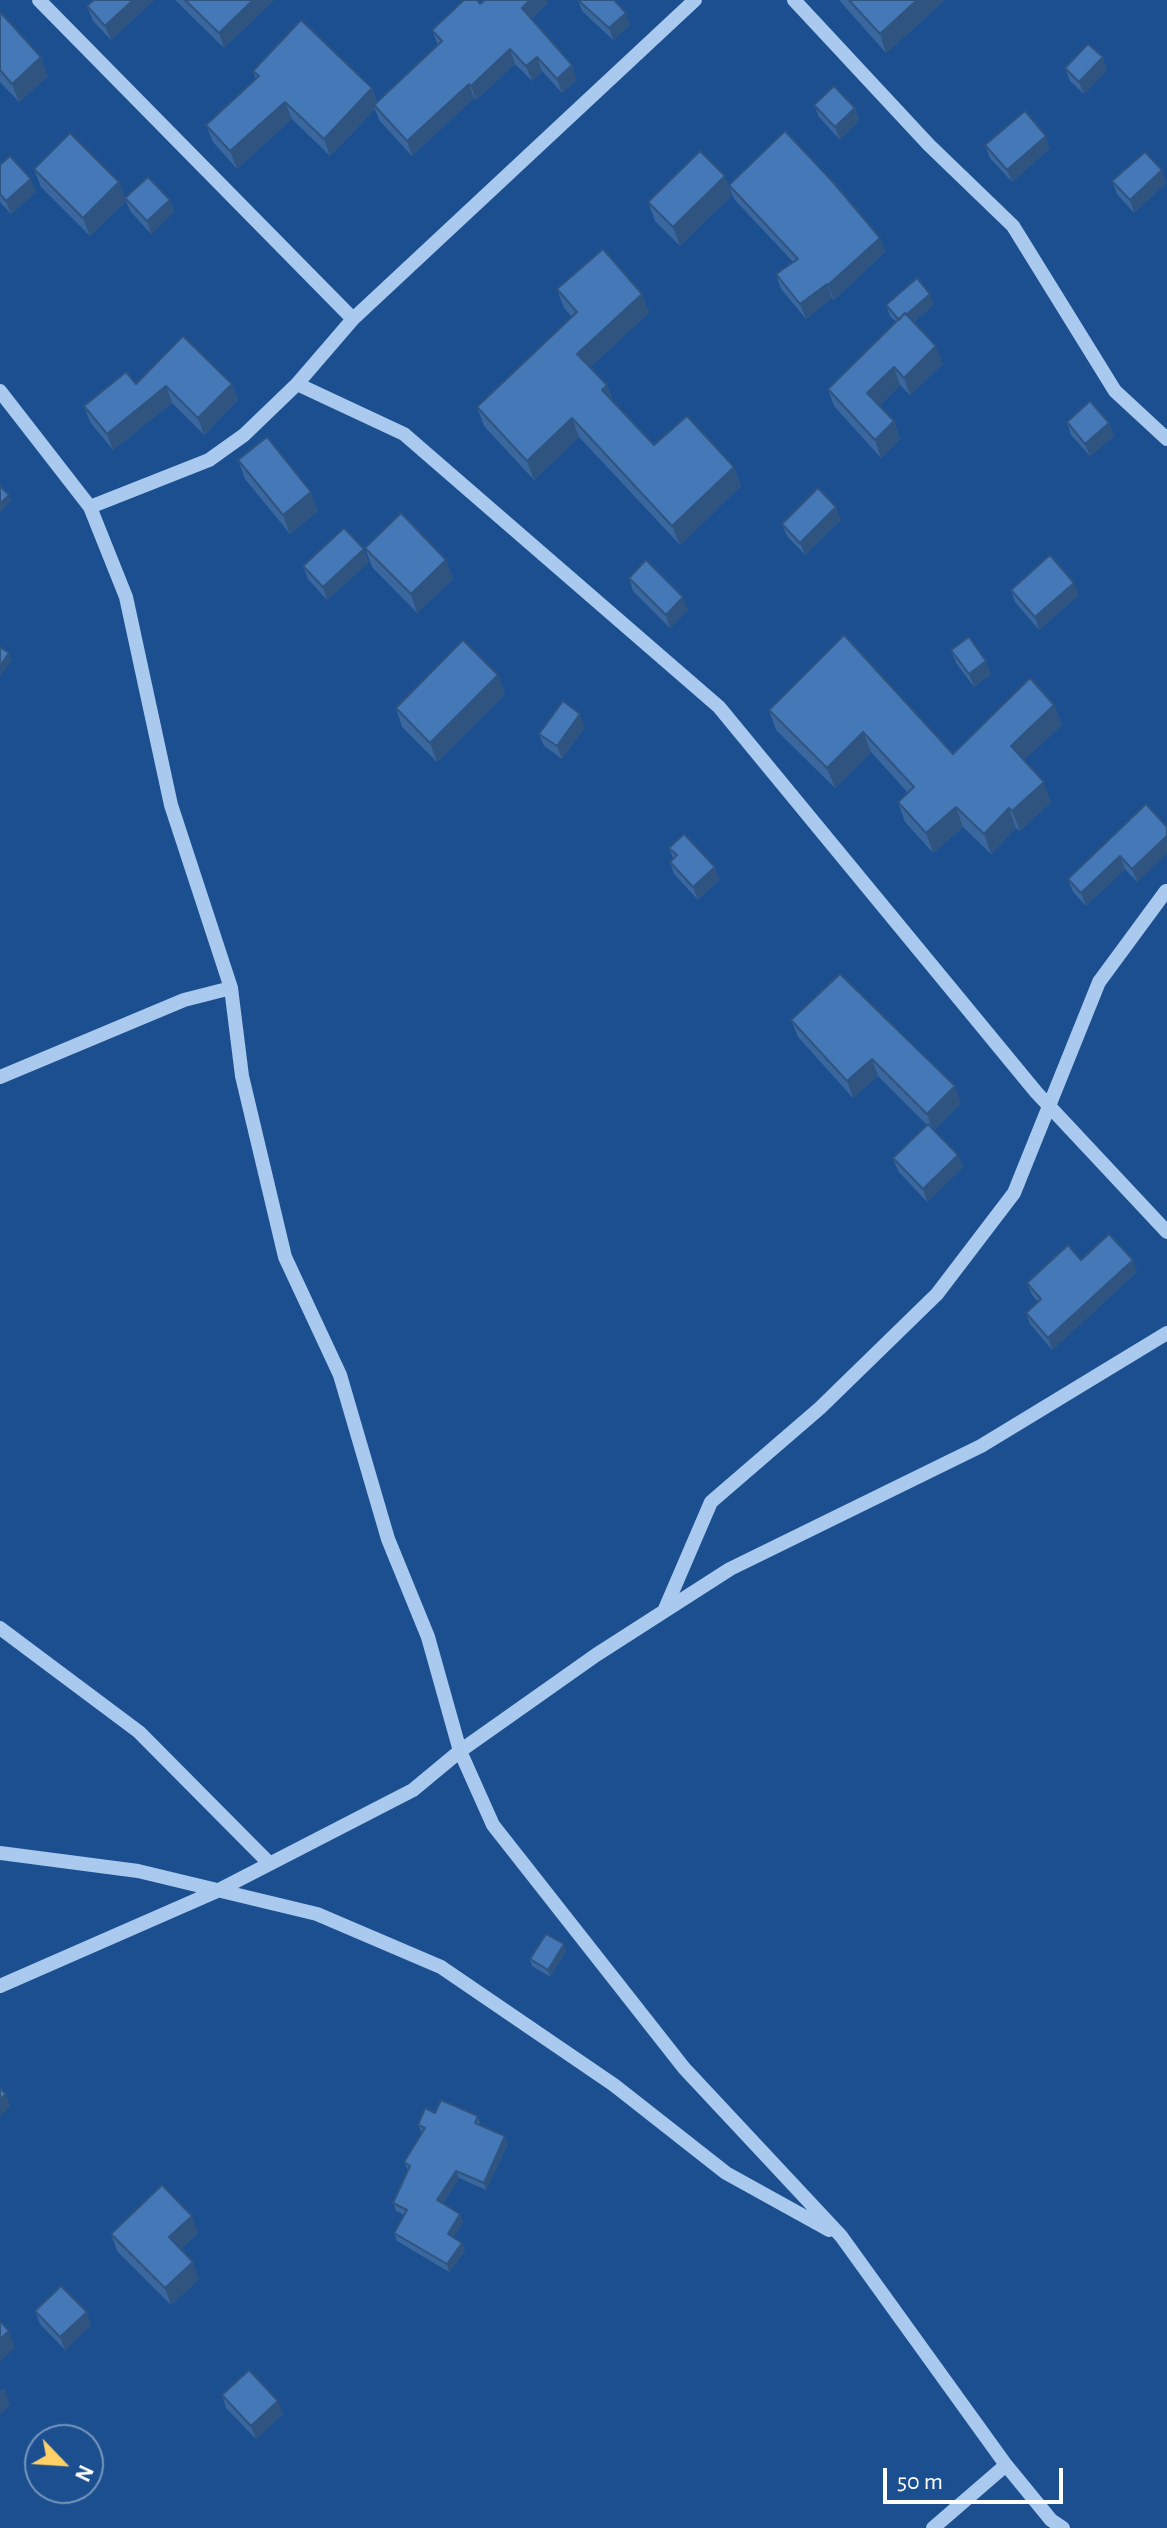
<!DOCTYPE html>
<style>
body{margin:0}
#map{position:relative;width:1167px;height:2528px;overflow:hidden;background:#1b4f8f;font-family:"Alegreya Sans",sans-serif}
canvas{display:block}
.north{position:absolute;left:24px;top:2424px;width:80px;height:80px;box-sizing:border-box;background:#1b4f8f;border:2px solid #7695bc;border-radius:50%;rotate:115deg;font-size:22px;font-weight:700;line-height:32px;text-align:center;color:#fff}
.north::after{content:'';display:block;margin:auto;width:28px;height:36px;background:#ffd166;clip-path:polygon(50% 0,100% 100%,50% 72%,0 100%)}
.scale{position:absolute;left:883px;top:2468px;width:180px;height:36px;box-sizing:border-box;border:4px solid #fff;border-top:0;padding-left:10px;font-size:24px;line-height:28px;white-space:nowrap;color:#fff;-webkit-text-stroke:6px #1b4f8f;paint-order:stroke}
</style>
<div id="map">
<canvas width="1167" height="2528"></canvas>
<div class="north">N</div>
<div class="scale">50 m</div>
</div>
<script>
const c = document.querySelector('canvas').getContext('2d');
c.lineJoin = 'round';
function strokePath(path, color, width, dash) { c.strokeStyle = color; c.lineWidth = width; c.lineCap = dash ? 'butt' : 'round'; c.setLineDash(dash || []); c.stroke(path); }
function fillPath(path, color) { c.fillStyle = color; c.fill(path, 'evenodd'); }
const minor = new Path2D(`
 M39,0L353,319
 M794,0L929,145L1013,226L1115,391L1167,439
 M297,384L353,319L695,0
 M0,391L90,507L126,597L171,805L231,988L242,1076L285,1257L340,1375L388,1539L428,1637L460,1751L493,1825L684,2068L841,2236L1006,2465L1051,2520L1063,2528
 M90,507L209,460L244,435L297,384L404,434L719,707L1036,1092L1167,1232
 M0,1077L184,1000L231,988
 M665,1609L711,1502L820,1408L937,1294L1014,1193L1099,982L1166,891
 M0,1628L139,1732L269,1863
 M0,1853L138,1871L317,1914L441,1967L614,2085L726,2173L829,2230
 M0,1986L217,1891L413,1790L460,1751L596,1655L730,1569L981,1446L1167,1333
 M933,2528L1006,2465`);
const wall = new Path2D(`
 M94,0H154L111,40L93,21L87,6Z
 M175,0H274L224,48Z
 M578,0L630,25L613,40L582,11Z
 M839,0H945L886,53Z
 M548,3L531,19L577,80L562,93L542,71L532,81L515,64L476,100L474,98L412,156L379,120L375,109L330,156L292,119L237,169L213,142L206,125L256,79L253,71L372,88L377,102L438,45L432,30L480,4Z
 M0,12L48,76L19,102L0,82Z
 M1065,68L1107,70L1084,94L1070,81Z
 M814,105L855,108L859,121L840,140L819,117Z
 M985,145L1050,148L1012,182L990,158Z
 M0,165L36,192L11,214L0,202Z
 M34,169L119,182L126,201L90,236L41,187Z
 M725,176L732,195L680,246L655,221L648,202Z
 M1112,181L1166,183L1134,213L1117,194Z
 M729,185L880,238L885,252L834,300L832,298L806,319L781,289L776,274L793,262L734,199Z
 M125,198L170,200L174,212L151,234L130,211Z
 M557,289L642,294L649,313L590,367L607,385L613,401L654,445L734,467L741,486L680,545L579,437L534,480L484,426L477,407L572,317L564,308Z
 M934,304L914,322L943,364L910,395L900,385L879,406L894,421L900,439L881,458L834,406L828,389L896,322L890,316L886,305Z
 M136,384H232L238,400L204,435L172,403L113,450L90,422L84,406Z
 M1067,422L1109,423L1114,436L1090,456L1071,435Z
 M238,460L318,511L290,534L245,479Z
 M841,520L805,555L787,536L782,524Z
 M365,548L446,560L453,579L417,613L372,567Z
 M369,562L327,600L308,579L303,566Z
 M629,578L688,610L670,628L633,591Z
 M1011,590L1079,595L1039,630L1015,602Z
 M951,650L991,674L974,687L956,663Z
 M498,675L505,694L437,762L402,727L396,708Z
 M1054,705L1062,725L1024,760L1051,802L1020,831L1016,828L991,854L963,827L933,853L905,822L898,802L908,793L871,752L835,788L776,730L769,710L953,754Z
 M585,727L562,759L544,746L539,734Z
 M1146,804L1137,882L1125,869L1086,906L1073,892L1068,879Z
 M669,848L715,867L719,880L698,900L674,874L670,862L673,858Z
 M791,1020L961,1103L934,1130L958,1155L963,1167L927,1202L898,1171L893,1158L927,1125L878,1076L853,1098L798,1037Z
 M1081,1260L1137,1272L1052,1350L1030,1324L1026,1313L1038,1302L1032,1295L1027,1283Z
 M566,1951L550,1977L532,1966L530,1959Z
 M435,2113L478,2116L480,2125L508,2144L486,2190L459,2178L443,2203L460,2214L463,2222L453,2237L462,2243L465,2251L449,2272L397,2241L394,2233L404,2215L396,2211L393,2203L408,2170L404,2162L422,2133L418,2125Z
 M198,2233L181,2249L199,2279L171,2305L117,2251L111,2234Z
 M35,2311L91,2325L65,2350L40,2324Z
 M222,2395L283,2414L256,2439L226,2408Z`);
const shadedWall = new Path2D(`
 M133,0H154L111,40L105,26Z
 M253,0H274L224,48L219,33Z
 M530,0H547L548,3L527,22L522,8Z
 M917,0H945L886,53L880,34Z
 M626,13L630,25L613,40L609,28Z
 M510,49L515,64L476,100L471,86Z
 M41,57L48,76L19,102L12,84Z
 M537,57L542,71L532,81L526,66Z
 M1103,57L1107,70L1084,94L1079,82Z
 M572,65L577,80L562,93L557,79Z
 M469,84L474,98L412,156L407,141Z
 M372,88L378,106L374,105L375,109L330,156L324,139Z
 M285,102L292,119L237,169L230,151Z
 M855,108L859,121L840,140L835,127Z
 M1046,136L1050,148L1012,182L1007,170Z
 M1162,170L1166,183L1134,213L1130,200Z
 M725,176L732,195L680,246L673,227Z
 M31,179L36,192L11,214L6,201Z
 M119,182L126,201L90,236L83,218Z
 M170,200L174,212L151,234L147,221Z
 M880,238L885,252L834,300L828,285Z
 M827,284L832,298L806,319L800,304Z
 M642,294L649,313L584,373L577,354Z
 M930,294L934,304L904,331L900,321Z
 M936,346L943,364L910,395L904,378Z
 M894,367L900,385L874,411L867,393Z
 M232,384L238,400L204,435L198,418Z
 M607,385L614,405L602,390Z
 M166,386L172,403L113,450L107,434Z
 M572,418L579,437L534,480L527,461Z
 M894,421L900,439L881,458L875,440Z
 M1109,423L1114,436L1090,456L1085,444Z
 M734,467L741,486L680,545L672,526Z
 M311,492L318,511L290,534L283,515Z
 M9,495L11,501L0,513V504Z
 M836,507L841,520L805,555L800,543Z
 M364,549L369,562L327,600L323,587Z
 M446,560L453,579L417,613L411,594Z
 M1074,583L1079,595L1039,630L1035,617Z
 M683,597L688,610L670,628L666,615Z
 M9,653L12,660L0,676V666Z
 M986,661L991,674L974,687L969,674Z
 M498,675L505,694L437,762L430,743Z
 M1054,705L1062,725L1018,766L1011,746Z
 M580,714L585,727L562,759L557,746Z
 M863,732L871,752L835,788L827,768Z
 M1044,782L1051,802L1020,831L1012,811Z
 M956,807L963,827L933,853L926,833Z
 M1009,808L1016,828L991,854L984,834Z
 M1167,836V854L1137,882L1132,869Z
 M1120,856L1125,869L1086,906L1081,893Z
 M715,867L719,880L698,900L693,887Z
 M872,1059L878,1076L853,1098L847,1081Z
 M955,1086L961,1103L933,1131L927,1114Z
 M958,1155L963,1167L927,1202L923,1189Z
 M1133,1260L1137,1272L1052,1350L1048,1338Z
 M564,1944L566,1951L550,1977L548,1970Z
 M6,2094L10,2106L0,2117V2099Z
 M505,2136L508,2144L486,2190L484,2183Z
 M456,2171L459,2178L440,2208L437,2200Z
 M460,2214L463,2222L451,2242L448,2234Z
 M192,2216L198,2233L176,2254L169,2237Z
 M462,2243L465,2251L449,2272L447,2264Z
 M193,2262L199,2279L171,2305L165,2288Z
 M87,2312L91,2325L65,2350L60,2337Z
 M9,2331L15,2348L0,2362V2339Z
 M4,2388L10,2405L0,2415V2391Z
 M278,2401L283,2414L256,2439L251,2426Z`);
const building = new Path2D(`
 M94,0H133L105,26L87,6Z
 M185,0H253L219,33Z
 M464,0H477L480,4L485,0H530L522,8L572,65L557,79L537,57L526,66L510,49L471,86L469,84L407,141L374,105L442,41L432,30Z
 M578,0H614L626,13L609,28Z
 M849,0H917L880,34Z
 M0,12L41,57L12,84L0,70Z
 M301,20L372,88L324,139L285,102L230,151L206,125L259,76L253,71Z
 M1088,44L1103,57L1079,82L1065,68Z
 M834,86L855,108L835,127L814,105Z
 M1025,111L1046,136L1007,170L985,145Z
 M785,131L833,182L880,238L828,285L827,284L800,304L776,274L798,259L729,185Z
 M70,133L119,182L83,218L34,169Z
 M700,151L725,176L673,227L648,202Z
 M1145,152L1162,170L1130,200L1112,181Z
 M10,156L31,179L6,201L0,194V165Z
 M148,177L170,200L147,221L125,198Z
 M603,249L642,294L577,354L607,385L602,390L654,445L687,416L734,467L672,526L572,418L527,461L477,407L577,312L557,289Z
 M917,278L930,294L906,315L905,313L899,320L886,305Z
 M905,313L936,346L904,378L894,367L867,393L894,421L875,440L828,389Z
 M183,336L232,384L198,418L166,386L107,434L84,406L126,372L136,384Z
 M1090,401L1109,423L1085,444L1067,422Z
 M267,437L311,492L283,515L238,460Z
 M0,486L9,495L0,504Z
 M818,488L836,507L800,543L782,524Z
 M401,513L446,560L411,594L365,548Z
 M344,528L364,549L323,587L303,566Z
 M1050,555L1074,583L1035,617L1011,590Z
 M646,560L683,597L666,615L629,578Z
 M844,635L953,754L1030,678L1054,705L1011,746L1044,782L1012,811L1009,808L984,834L956,807L926,833L898,802L914,787L863,732L827,768L769,710Z
 M969,637L986,661L969,674L951,650Z
 M463,640L498,675L430,743L396,708Z
 M0,647L9,653L0,666Z
 M563,701L580,714L557,746L539,734Z
 M1146,804L1167,827V836L1132,869L1120,856L1081,893L1068,879Z
 M684,834L715,867L693,887L670,862L677,855L669,848Z
 M840,974L955,1086L927,1114L872,1059L847,1081L791,1020Z
 M928,1124L958,1155L923,1189L893,1158Z
 M1109,1234L1133,1260L1048,1338L1026,1313L1041,1299L1027,1283L1068,1245L1081,1260Z
 M546,1934L564,1944L548,1970L530,1959Z
 M0,2088L6,2094L0,2099Z
 M441,2100L478,2116L475,2123L505,2136L484,2183L456,2171L437,2200L460,2214L448,2234L462,2243L447,2264L394,2233L407,2210L393,2203L410,2166L404,2162L425,2128L418,2125L425,2108L435,2113Z
 M162,2185L192,2216L169,2237L193,2262L165,2288L111,2234Z
 M61,2286L87,2312L60,2337L35,2311Z
 M0,2321L9,2331L0,2339Z
 M249,2370L278,2401L251,2426L222,2395Z`);
strokePath(minor, '#a9c9ee', 14);
fillPath(wall, '#3a679d');
fillPath(shadedWall, '#305480');
fillPath(building, '#4478b7');
strokePath(building, '#305480', 2);
</script>
